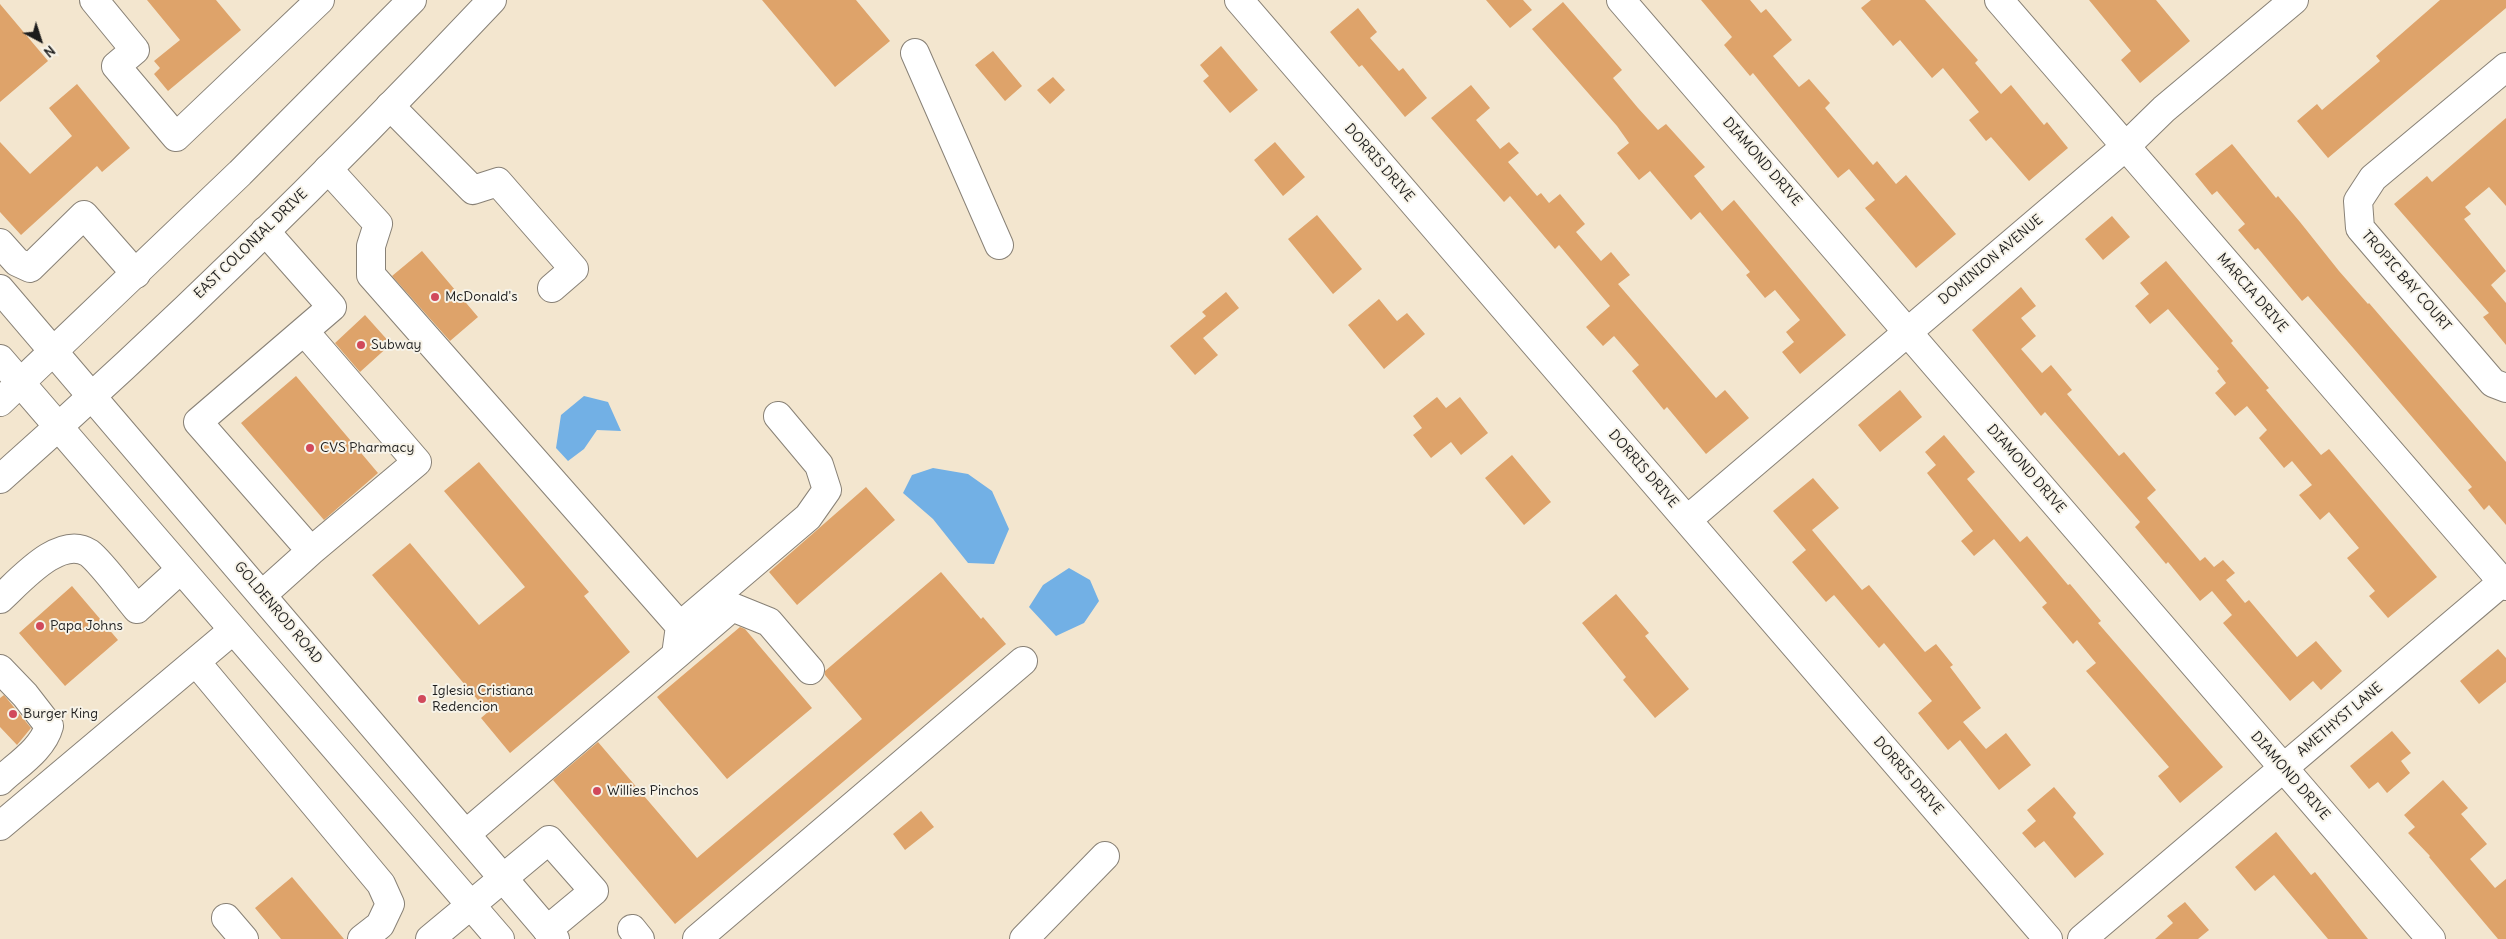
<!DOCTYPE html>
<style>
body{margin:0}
#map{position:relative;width:2506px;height:939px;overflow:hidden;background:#f3e6cf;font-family:Delius,sans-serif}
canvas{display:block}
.north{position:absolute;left:15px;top:15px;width:50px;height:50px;-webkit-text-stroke:4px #f7f3e8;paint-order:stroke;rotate:140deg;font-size:14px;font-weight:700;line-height:20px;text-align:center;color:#1c1c1c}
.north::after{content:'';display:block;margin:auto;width:18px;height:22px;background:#1c1c1c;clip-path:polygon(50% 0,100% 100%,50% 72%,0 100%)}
</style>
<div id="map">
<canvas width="2506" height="939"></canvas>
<div class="north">N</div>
</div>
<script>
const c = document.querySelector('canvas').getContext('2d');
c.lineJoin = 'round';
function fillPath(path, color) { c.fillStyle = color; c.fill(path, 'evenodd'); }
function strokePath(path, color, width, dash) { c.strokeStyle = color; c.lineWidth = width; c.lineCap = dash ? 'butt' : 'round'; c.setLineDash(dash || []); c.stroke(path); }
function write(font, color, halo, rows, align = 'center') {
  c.font = font + ' Delius,sans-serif'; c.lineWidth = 4; c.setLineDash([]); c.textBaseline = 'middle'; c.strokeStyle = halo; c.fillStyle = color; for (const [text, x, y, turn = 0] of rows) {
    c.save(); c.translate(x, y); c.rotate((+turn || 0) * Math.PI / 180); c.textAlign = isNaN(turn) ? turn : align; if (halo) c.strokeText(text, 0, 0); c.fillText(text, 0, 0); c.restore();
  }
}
const water = new Path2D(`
 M584,396L608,402L621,431L597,430L584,449L568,461L556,448L561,415Z
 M933,468L968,474L992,491L1009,529L994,564L968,563L933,519L903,493L912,475Z
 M1069,568L1090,580L1099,601L1084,623L1056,636L1029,607L1043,585Z`);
const building = new Path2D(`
 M147,0H216L241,30L168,91L154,74L160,68L154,61L180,40Z
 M762,0H856L890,41L835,87Z
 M1486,0H1523L1532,10L1510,28Z
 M1701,0H1750L1761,13L1766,9L1792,40L1773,56L1799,87L1809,79L1830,103L1825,108L1873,165L1877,161L1896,184L1906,175L1956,234L1916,268L1865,208L1875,200L1849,169L1838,178L1753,73L1750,76L1724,45L1732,37Z
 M1871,0H1925L1978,60L1975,63L2001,94L2011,85L2044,125L2047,122L2068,148L2029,181L1991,137L1986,141L1969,120L1979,112L1943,68L1932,78L1900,40L1893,46L1861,8Z
 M2089,0H2156L2190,41L2140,83L2121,60L2131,51Z
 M2440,0H2506V8L2328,158L2297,121L2317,104L2322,110L2380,61L2376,56Z
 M1563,2L1622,70L1613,78L1638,108L1658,130L1666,124L1705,167L1694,176L1722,211L1734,200L1846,335L1800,374L1782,352L1794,342L1786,332L1800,320L1775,290L1765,298L1746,275L1750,272L1700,212L1691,220L1650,171L1639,180L1617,153L1629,143L1617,126L1532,29Z
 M0,4L48,61L0,102Z
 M1358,8L1377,32L1370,38L1399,71L1403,68L1427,98L1405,117L1362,65L1359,67L1330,32Z
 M1221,46L1258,90L1230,113L1203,81L1209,76L1200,65Z
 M993,51L1022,86L1005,101L975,65Z
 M1053,77L1065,90L1050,104L1037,90Z
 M77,84L130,148L102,172L97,166L21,235L0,212V142L30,174L72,136L49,108Z
 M1471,85L1490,108L1476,120L1500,149L1509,142L1519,153L1508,162L1537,196L1541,193L1549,203L1560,194L1585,224L1576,232L1601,261L1611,252L1630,275L1618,284L1716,398L1725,390L1749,418L1706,454L1667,407L1664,410L1632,371L1639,365L1614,336L1603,346L1586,327L1610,306L1559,245L1555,249L1510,196L1504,202L1431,118Z
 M2506,118V206L2489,187L2465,207L2471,214L2464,219L2506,271L2491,285L2506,303V345L2483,317L2489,313L2394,204L2427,176L2432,182Z
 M1275,142L1305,177L1283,196L1254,160Z
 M2232,144L2276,198L2278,196L2300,222L2339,271L2368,304L2369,303L2506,462V525L2489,505L2484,510L2468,490L2472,487L2354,349L2308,296L2302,301L2258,248L2255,250L2238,230L2245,224L2217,191L2212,195L2195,174Z
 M1317,215L1362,269L1333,294L1288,239Z
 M2112,216L2130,237L2103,260L2085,239Z
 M422,251L478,317L450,341L392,276Z
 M2166,261L2233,341L2231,343L2269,388L2266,390L2321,455L2329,449L2437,577L2388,618L2369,596L2375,591L2347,558L2359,548L2329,512L2320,520L2299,495L2312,485L2292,461L2284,468L2259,438L2267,430L2247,406L2235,416L2215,393L2226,383L2217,371L2219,369L2168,309L2150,324L2135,306L2149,294L2140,283Z
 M2021,287L2036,306L2021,318L2036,336L2021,349L2042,373L2051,365L2072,390L2067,394L2119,456L2124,452L2156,490L2147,498L2200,561L2205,557L2214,567L2223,560L2235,573L2226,580L2245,603L2249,600L2297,657L2316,641L2342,671L2321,690L2313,681L2290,701L2223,623L2232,615L2212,591L2200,601L2168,562L2166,564L2135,527L2140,522L2045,412L2041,416L1972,330Z
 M1226,292L1239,308L1203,338L1218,355L1195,375L1170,346L1206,316L1202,312Z
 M1379,299L1397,321L1407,313L1425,334L1384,369L1348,325Z
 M365,315L391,344L360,372L335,343Z
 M296,376L378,473L324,520L241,423Z
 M1900,390L1922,417L1880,452L1858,425Z
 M1437,397L1446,408L1460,397L1488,433L1461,455L1451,442L1431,458L1413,435L1422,428L1413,416Z
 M1944,435L1975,472L1967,479L2020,542L2027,536L2068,585L2070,584L2101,621L2098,623L2223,767L2180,803L2158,776L2169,767L2086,671L2096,663L2077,640L2073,644L2042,607L2047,603L1994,539L1974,556L1961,541L1973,531L1927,473L1936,465L1925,452Z
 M1512,455L1551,502L1524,525L1485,478Z
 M479,462L589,592L584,596L630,652L510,753L481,718L488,712L372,575L410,543L479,625L525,587L444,491Z
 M1813,478L1839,508L1812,530L1862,590L1869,585L1925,652L1936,644L1953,665L1950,667L1981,708L1963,722L1986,749L2006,733L2031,765L1999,790L1960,740L1948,750L1918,713L1932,701L1884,643L1879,648L1834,595L1826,602L1792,562L1806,550L1773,511Z
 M866,487L895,520L797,605L769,572Z
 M941,572L981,619L983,617L1006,644L675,924L553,780L598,742L697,858L862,719L825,675V671Z
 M72,586L118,640L65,686L19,633Z
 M1616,594L1649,633L1645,636L1689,689L1655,718L1623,680L1626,677L1582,623Z
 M740,627L745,629L812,708L727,779L657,697Z
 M2498,649L2506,658V682L2479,704L2460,681Z
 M4,695L31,728L17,745L0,727V698Z
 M2392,731L2411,753L2401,761L2410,773L2387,793L2378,782L2369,789L2350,766Z
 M2443,780L2468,808L2461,814L2487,844L2470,859L2495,888L2506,879V939H2498L2429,857L2430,856L2408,833L2415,827L2404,815Z
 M2054,787L2076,813L2073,817L2104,854L2075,878L2044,841L2035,848L2022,833L2036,821L2027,810Z
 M921,811L934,827L905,850L893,834Z
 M2276,832L2311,875L2315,872L2368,939H2328L2274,875L2255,891L2235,867Z
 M292,877L344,939H281L255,908Z
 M2185,902L2209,930L2198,939H2155L2173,923L2167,916Z`);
const minor = new Path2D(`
 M94,0L135,50L116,66L176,137L320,0
 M1239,0L2048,939
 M1621,0L2431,939
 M1999,0L2506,586
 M915,53L999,245
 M2506,67L2373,178L2358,201L2360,228L2493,383L2506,388
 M390,106L473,190L498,182L574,269L552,288
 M328,169L378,224L371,246V275L680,626L676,655L466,834
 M0,243L17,262L30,268L84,215L136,274
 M304,331L417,462L311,551
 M1687,520L2125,147L2164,109L2294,0
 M262,595L311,551L198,422L332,307L265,231
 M0,599C20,581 60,534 89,553C101,562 126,596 137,609L180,570
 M680,626L808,517L827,490L819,465L778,416
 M676,655L732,607L769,622L810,670
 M196,662L381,884L390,904L380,925L362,939
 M0,669L25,695L49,726C43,749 17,765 0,781
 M0,826L232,631
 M226,918L244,939
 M632,929L640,939
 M430,939L549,840L594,891L547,930
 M697,939L1023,661
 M1024,939L1105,856
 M2082,939L2506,579`);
const major = new Path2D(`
 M0,289L555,939
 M0,359L500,939`);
const highway = new Path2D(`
 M0,402L240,173L412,0
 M0,479C171,328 335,167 492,0`);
const markers = [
 [435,297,5,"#d1495b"],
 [361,345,5,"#d1495b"],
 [310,448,5,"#d1495b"],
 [40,626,5,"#d1495b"],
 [422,699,5,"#d1495b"],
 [13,714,5,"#d1495b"],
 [597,791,5,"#d1495b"]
];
const streetNames = [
 ["DIAMOND DRIVE",1762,162,49],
 ["DORRIS DRIVE",1379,163,49],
 ["EAST COLONIAL DRIVE",251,244,-44],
 ["DOMINION AVENUE",1991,260,-40],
 ["TROPIC BAY COURT",2406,281,49],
 ["MARCIA DRIVE",2252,293,49],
 ["DORRIS DRIVE",1643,469,49],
 ["DIAMOND DRIVE",2026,469,49],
 ["GOLDENROD ROAD",278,613,50],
 ["AMETHYST LANE",2340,720,-40],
 ["DORRIS DRIVE",1908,776,49],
 ["DIAMOND DRIVE",2290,776,49]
];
const poiNames = [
 ["McDonald's",445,297],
 ["Subway",371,345],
 ["CVS Pharmacy",320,448],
 ["Papa Johns",50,626],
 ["Iglesia Cristiana",432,691],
 ["Redencion",432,707],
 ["Burger King",23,714],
 ["Willies Pinchos",607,791]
];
fillPath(water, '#72b0e5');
fillPath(building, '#dea36a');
strokePath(minor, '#888176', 30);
strokePath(major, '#888176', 30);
strokePath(highway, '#888176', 30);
strokePath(minor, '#fff', 28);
strokePath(major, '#fff', 28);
strokePath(highway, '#fff', 28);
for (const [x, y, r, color] of markers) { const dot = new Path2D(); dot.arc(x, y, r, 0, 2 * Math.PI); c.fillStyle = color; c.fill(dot); strokePath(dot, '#f7f3e8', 2); }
write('14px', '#1c1c1c', '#f7f3e8', streetNames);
write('14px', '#1c1c1c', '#f7f3e8', poiNames, 'left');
</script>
